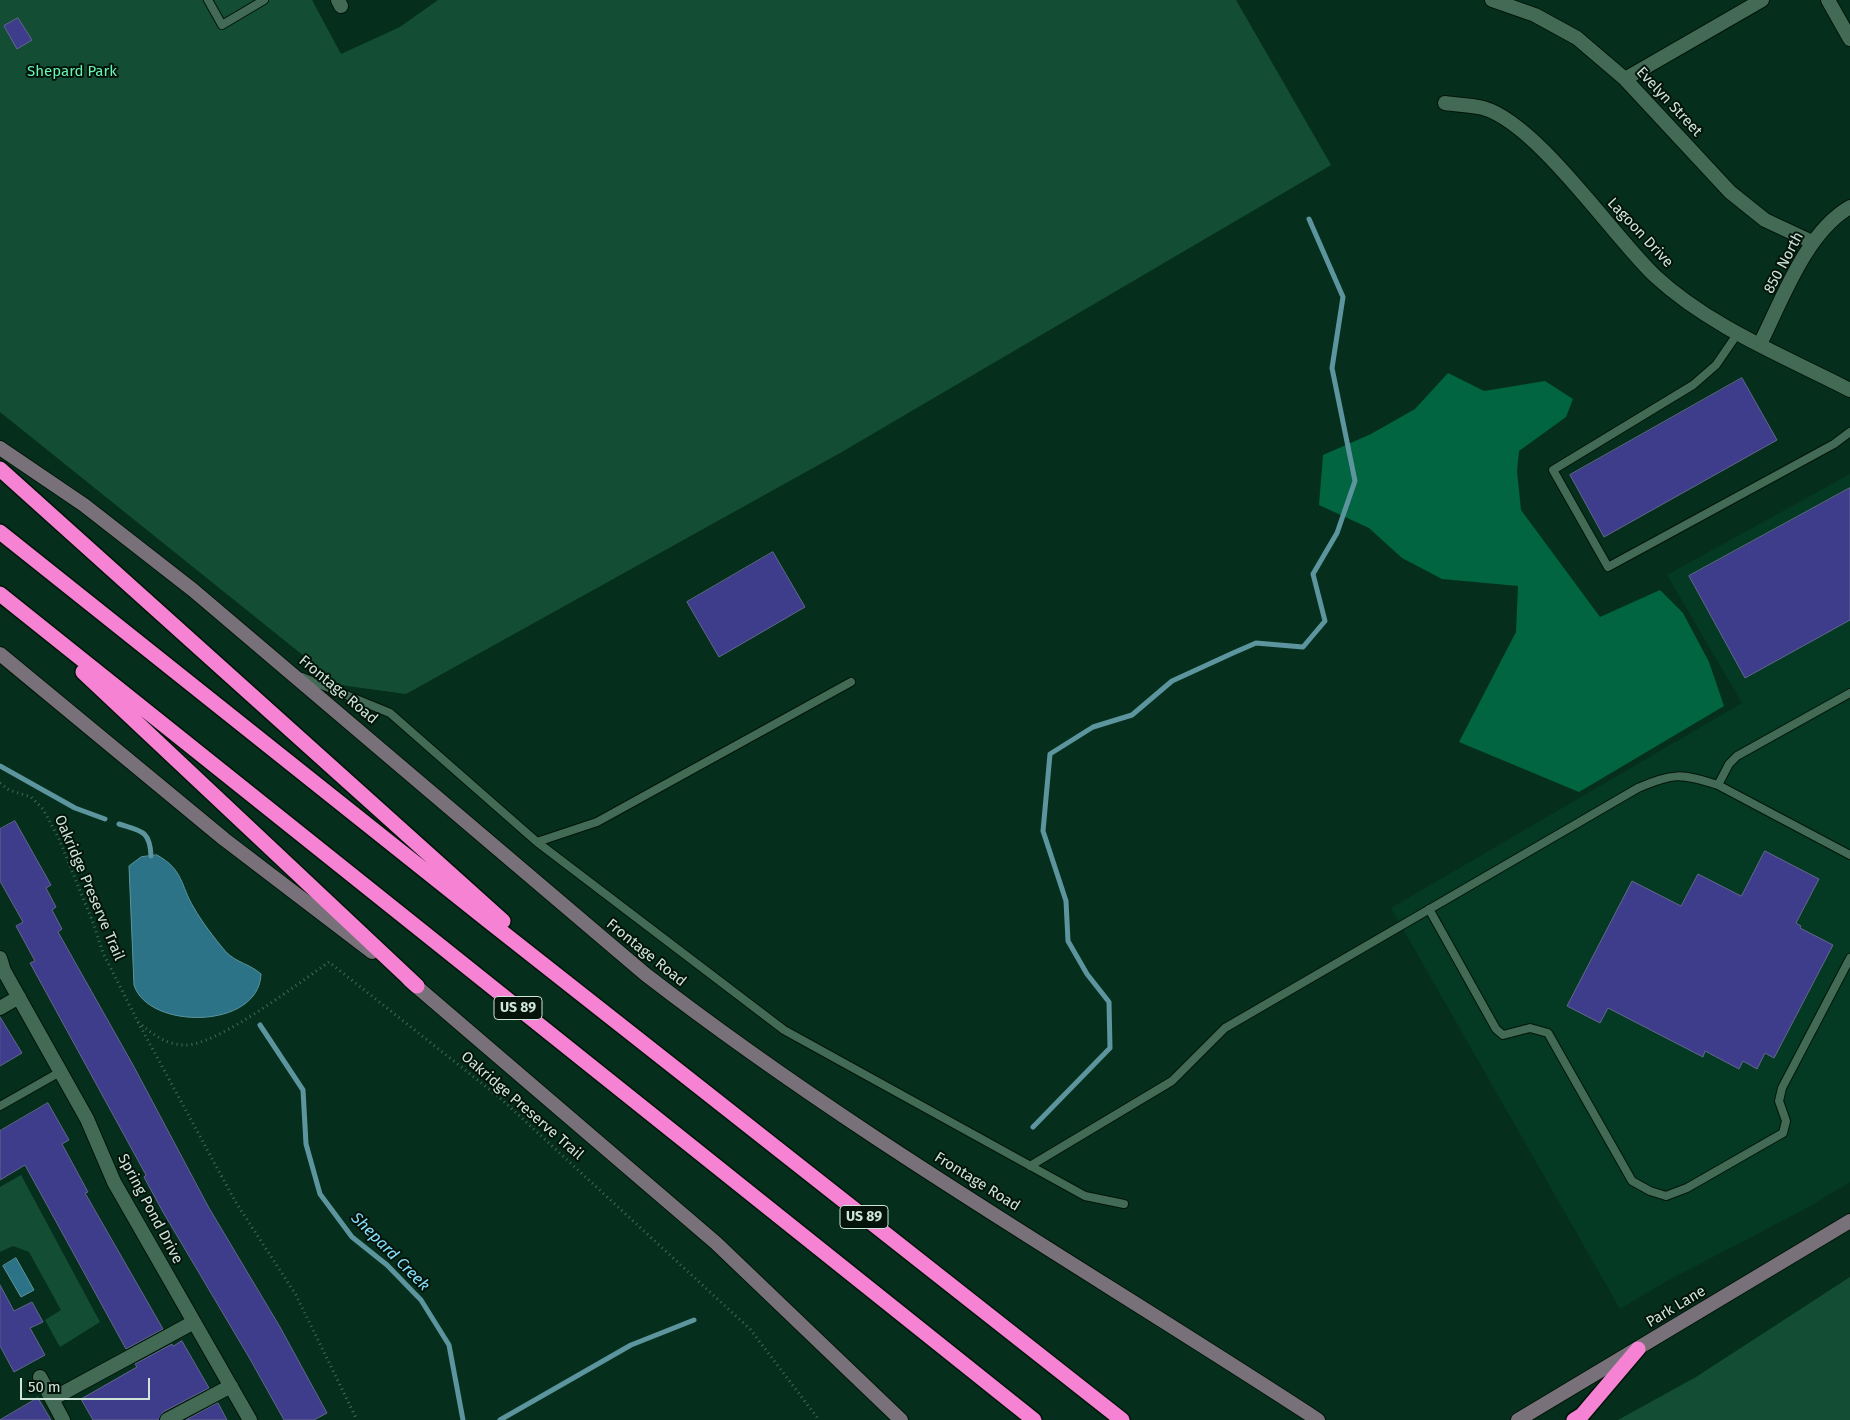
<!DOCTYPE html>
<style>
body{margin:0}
#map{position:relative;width:1850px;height:1420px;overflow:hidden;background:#052f1c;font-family:"Fira Sans",sans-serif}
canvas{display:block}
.scale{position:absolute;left:20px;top:1378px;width:130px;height:22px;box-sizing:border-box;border:2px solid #cfe5d8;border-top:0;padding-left:6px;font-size:15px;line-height:18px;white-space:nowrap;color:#cfe5d8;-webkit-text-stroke:4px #04130b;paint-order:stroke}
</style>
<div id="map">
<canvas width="1850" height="1420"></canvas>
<div class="scale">50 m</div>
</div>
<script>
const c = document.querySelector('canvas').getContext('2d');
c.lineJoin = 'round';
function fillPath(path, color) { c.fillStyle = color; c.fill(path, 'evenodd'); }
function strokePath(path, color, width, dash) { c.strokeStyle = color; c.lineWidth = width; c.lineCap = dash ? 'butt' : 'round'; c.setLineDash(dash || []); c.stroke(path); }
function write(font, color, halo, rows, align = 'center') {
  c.font = font + ' "Fira Sans",sans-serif'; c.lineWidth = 4; c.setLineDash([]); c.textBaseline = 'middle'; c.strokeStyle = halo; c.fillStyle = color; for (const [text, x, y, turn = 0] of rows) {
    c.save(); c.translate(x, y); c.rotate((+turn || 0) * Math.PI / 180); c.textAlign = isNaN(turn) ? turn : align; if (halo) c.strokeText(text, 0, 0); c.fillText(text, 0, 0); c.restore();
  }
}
const built = new Path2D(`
 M1850,474V1182L1805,1209L1667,1281L1620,1309L1391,908L1742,703L1667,575Z`);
const green = new Path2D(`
 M0,0H312L341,54L400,27L438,0H1236L1331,165L840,453L406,694L340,685L0,412Z
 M21,1175L100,1322L60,1347L45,1320L61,1310L29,1252L13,1246L0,1252V1187Z
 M1850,1277V1420H1618L1696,1377Z`);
const forest = new Path2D(`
 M1448,373L1484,391L1545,381L1573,399L1566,417L1519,451L1517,471L1521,510L1600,617L1660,590L1683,613L1709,662L1724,706L1579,792L1459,742L1516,632L1518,586L1442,579L1402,558L1369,528L1319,505L1323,455L1371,434L1415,409Z`);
const water = new Path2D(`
 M157,855C184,870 180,885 194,908C202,922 215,939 226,952C237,963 250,964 261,974C259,1030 148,1030 134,985L129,866L141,857Z
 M16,1258L34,1290L21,1297L3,1266Z`);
const stream = new Path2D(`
 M0,766L75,808L105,819
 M119,824C141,831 150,830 151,856
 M260,1025L303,1090L306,1144L320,1194L352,1237L387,1265L421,1300L449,1345L463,1420
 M1033,1127L1110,1048L1109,1002L1087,974L1068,941L1066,901L1043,831L1050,754L1093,727L1132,715L1172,681L1233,653L1256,643L1303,647L1325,621L1313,574L1337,533L1355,481L1332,368L1343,297L1309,219
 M500,1420L631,1345L694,1320`);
const building = new Path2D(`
 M18,18L32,40L17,49L4,26Z
 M1742,378L1777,440L1604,537L1570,475Z
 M1850,488V620L1745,678L1689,576Z
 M773,552L805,607L719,657L687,602Z
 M15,821L51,885L46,888L56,907L52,910L62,929L58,932L133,1065L209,1208L280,1327L327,1413L314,1420H284L250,1359L163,1212L144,1177L146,1175L30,963L35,961L16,926L23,922L0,881V829Z
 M1765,851L1819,879L1796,923L1801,926L1800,928L1833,945L1774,1058L1765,1053L1757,1069L1743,1061L1739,1069L1705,1051L1703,1057L1608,1008L1600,1023L1567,1006L1632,881L1681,906L1698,874L1741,896Z
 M0,1017L22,1053L0,1066Z
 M48,1103L69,1140L62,1144L88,1192L85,1193L163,1329L126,1349L25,1165L0,1180V1131Z
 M0,1285L14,1311L32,1302L43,1322L30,1328L45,1355L14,1372L0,1346Z
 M182,1341L209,1388L163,1412L158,1420H93L81,1399L137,1367L135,1364L172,1344L173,1346Z
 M38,1398L51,1420H0Z
 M218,1403L227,1420H186Z`);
const path = new Path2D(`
 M0,783L9,790L31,797L43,809L59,839L94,925L103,953L138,1022L235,1201L296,1295L357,1420
 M138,1022C153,1034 164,1044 184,1045C216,1047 300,982 329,962L499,1097L750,1329L819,1420`);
const service = new Path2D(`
 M208,0L222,25L264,0
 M1738,333L1716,365L1693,385L1553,470L1608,567L1834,444L1850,432
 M302,677L390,713L537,842L784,1030L1085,1196L1124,1204
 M1718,785L1729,764L1737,756L1850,693
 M537,842L597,822L851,682
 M1429,909L1496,1029L1503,1035L1530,1028L1548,1033L1632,1181L1650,1191L1666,1196L1687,1188L1783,1133L1786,1121L1779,1101L1782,1088L1850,958
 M0,1106L60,1072
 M1030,1166L1172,1081L1225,1028L1638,788C1674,773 1680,773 1718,785L1850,855`);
const minor = new Path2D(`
 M338,0L341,6
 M1492,0L1535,15L1577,38L1625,79L1730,192L1765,220L1812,242
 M1828,0L1850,39
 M1625,79L1762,0
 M1445,103C1458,105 1471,105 1483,108C1537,123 1612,235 1655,276C1710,327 1784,356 1850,390
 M1760,344C1782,300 1806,232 1850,207
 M0,958L4,971L87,1119L114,1182L250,1420
 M0,1008L19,997
 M40,1377L63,1420
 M52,1399L194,1322
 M167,1420L231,1386`);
const secondary = new Path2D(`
 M0,448L84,505L193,590L645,974C857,1138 1093,1273 1318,1420
 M0,654L224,839L372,952
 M409,980L716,1243L901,1420
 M1518,1420L1850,1221`);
const motorway = new Path2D(`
 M0,469L503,921
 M0,532L487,920L1122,1420
 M0,594L1034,1420
 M83,672L417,986
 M1574,1420L1582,1415L1638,1349`);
const shields = [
 [518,1008,48],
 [864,1217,48]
];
const shieldNames = [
 ["US 89",518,1008],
 ["US 89",864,1217]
];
const parkNames = [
 ["Shepard Park",72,72]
];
const streetNames = [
 ["Evelyn Street",1669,102,47],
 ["Lagoon Drive",1640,233,47],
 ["850 North",1784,263,-62],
 ["Frontage Road",338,690,40],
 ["Oakridge Preserve Trail",89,888,67],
 ["Frontage Road",646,953,39],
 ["Oakridge Preserve Trail",522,1106,41],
 ["Frontage Road",977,1182,32],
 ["Spring Pond Drive",150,1209,62],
 ["Park Lane",1676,1307,-31]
];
const waterNames = [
 ["Shepard Creek",390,1252,45]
];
fillPath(built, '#043a24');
fillPath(green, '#134e34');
fillPath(forest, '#006540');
fillPath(water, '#2c7387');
strokePath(water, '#5d959f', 1);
strokePath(stream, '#5d959f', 5);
fillPath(building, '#3e3d8b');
strokePath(building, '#63678b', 1);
strokePath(service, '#001508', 10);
strokePath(minor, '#001508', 16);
strokePath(secondary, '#001508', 16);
strokePath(motorway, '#001508', 18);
strokePath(path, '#466a59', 3, [1, 4]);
strokePath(service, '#426a54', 8);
strokePath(minor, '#426a54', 14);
strokePath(secondary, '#78717a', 14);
strokePath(motorway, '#f682d3', 15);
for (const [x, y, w] of shields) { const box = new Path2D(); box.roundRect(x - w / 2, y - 11.5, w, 23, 4); c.fillStyle = '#04130b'; c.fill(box); strokePath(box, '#cfe5d8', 1); }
write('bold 14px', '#cfe5d8', null, shieldNames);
write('15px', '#68f6b2', '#04130b', parkNames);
write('15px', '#cfe5d8', '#04130b', streetNames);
write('italic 16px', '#87e1fc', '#04130b', waterNames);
</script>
